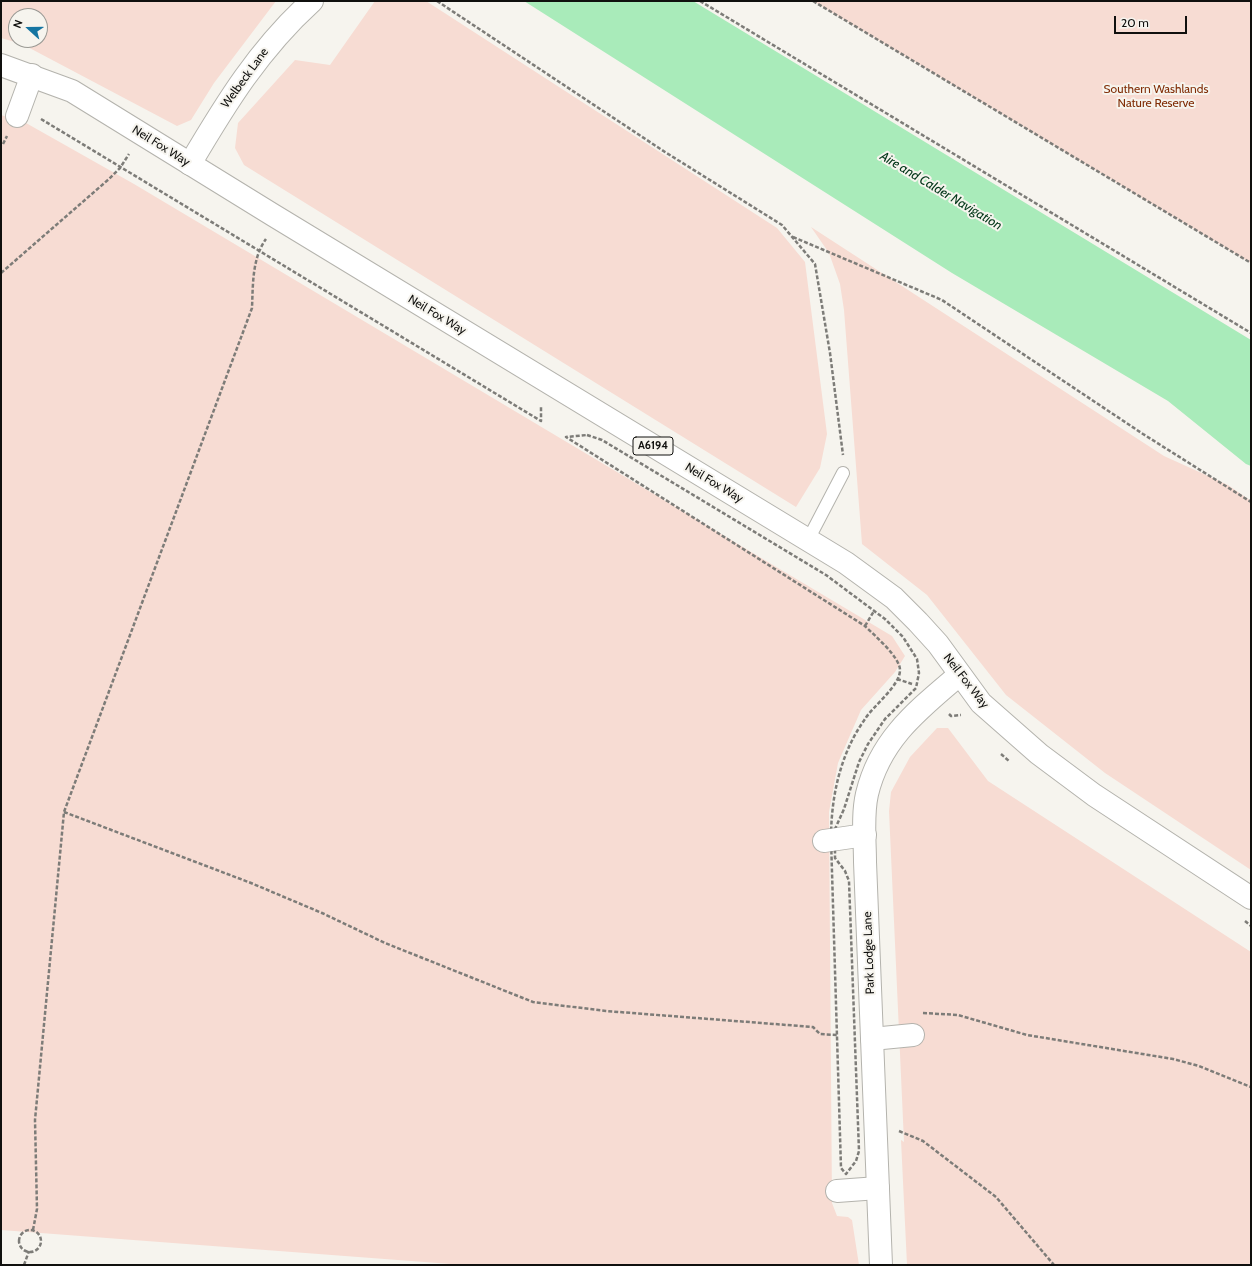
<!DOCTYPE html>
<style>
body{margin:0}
#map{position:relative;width:1252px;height:1266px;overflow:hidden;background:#f6f4ee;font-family:Cabin,sans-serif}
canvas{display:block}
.frame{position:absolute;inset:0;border:2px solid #10100e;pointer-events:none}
.north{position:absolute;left:8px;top:8px;width:40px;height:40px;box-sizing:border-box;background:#f6f4ee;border:1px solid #9a9994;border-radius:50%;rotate:291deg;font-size:11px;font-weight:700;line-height:16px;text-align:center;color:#10100e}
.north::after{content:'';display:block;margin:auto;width:14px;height:18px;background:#1575a2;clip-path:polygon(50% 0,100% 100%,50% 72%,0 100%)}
.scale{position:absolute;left:1114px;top:16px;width:73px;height:18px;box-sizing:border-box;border:2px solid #10100e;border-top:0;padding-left:5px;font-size:12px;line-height:14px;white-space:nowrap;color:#10100e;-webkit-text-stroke:3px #f6f4ee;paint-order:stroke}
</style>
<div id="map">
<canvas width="1252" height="1266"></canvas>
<div class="frame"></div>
<div class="north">N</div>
<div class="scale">20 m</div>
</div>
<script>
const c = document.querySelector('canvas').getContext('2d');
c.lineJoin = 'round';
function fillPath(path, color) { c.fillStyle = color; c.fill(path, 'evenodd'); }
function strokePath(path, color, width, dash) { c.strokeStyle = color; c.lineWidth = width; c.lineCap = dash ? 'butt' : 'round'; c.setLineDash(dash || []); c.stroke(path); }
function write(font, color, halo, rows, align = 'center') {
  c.font = font + ' Cabin,sans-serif'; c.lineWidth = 4; c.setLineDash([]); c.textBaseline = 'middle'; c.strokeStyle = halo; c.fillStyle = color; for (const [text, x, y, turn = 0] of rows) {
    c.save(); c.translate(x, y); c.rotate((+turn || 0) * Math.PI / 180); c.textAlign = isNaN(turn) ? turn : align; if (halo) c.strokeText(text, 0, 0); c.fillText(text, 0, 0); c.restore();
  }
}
const green = new Path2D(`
 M1,1H276L214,83L191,120L177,126L22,44L1,38ZM16,16H40V40H16Z
 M375,1H426L777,228L805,262L827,434L820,468L796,507L244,165L235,148L238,123L295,60L330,65Z
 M813,1H1251V263Z
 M1,115L26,123L134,184L892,636L905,656L895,672L861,710L838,763L829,812L832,1203L837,1216L848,1217L852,1220L859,1265H464L1,1230Z
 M811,227L1164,456L1228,485L1251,501V870L1105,773L1006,695L927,595L862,544L844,310L840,284L829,253Z
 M937,728H948L988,781L1251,952V1265H907L901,1140L904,1142L889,811L891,792L910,757Z`);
const water = new Path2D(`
 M524,1H693L1251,340V466L1246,464L1168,401L952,273Z`);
const path = new Path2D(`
 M437,1L665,152L782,225L815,264L830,353L843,455
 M700,1L1251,333
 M813,1L1251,263
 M41,119L541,421V407
 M3,144L7,136
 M793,237L942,300L1143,434L1251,502
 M1,273L109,179L120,168L129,154
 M587,435L602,440L826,575L885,619L903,637L917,659L919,673L916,688L885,719L868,744L859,762L844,809L835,829V858L845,871L849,881L859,1151L856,1161L846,1174L841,1168L831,839C831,797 840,754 865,719C873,706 900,686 900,670C900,657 874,635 865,626L566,437Z
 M865,626L874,611
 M897,679L912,684
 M949,714L951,716L961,715
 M1001,754L1009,761
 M64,812L251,883L322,913L385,943L533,1002L606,1011L813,1027L820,1034L837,1035
 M1245,921L1251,926
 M923,1013L958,1015L1027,1035L1173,1059L1199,1066L1251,1087
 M899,1131L923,1141L996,1197L1054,1265
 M33,1230L37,1209L35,1120L64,812L252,308C253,285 252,258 266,239
 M19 1241a11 11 0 1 1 22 0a11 11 0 1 1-22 0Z
 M24,1265L29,1251`);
const service = new Path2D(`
 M808,540L843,473`);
const minor = new Path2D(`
 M17,116L32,75
 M190,164C226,103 259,49 312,1
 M824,841L865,835
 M872,1039L913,1035
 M837,1191L878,1188`);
const tertiary = new Path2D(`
 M881,1265L865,862C865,840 862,816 867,794C880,739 918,710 959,675`);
const primary = new Path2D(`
 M1,65L72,91L273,215L846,563L894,598L918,622L938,644L981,703L1039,754L1094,795L1251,898`);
const shields = [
 [653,446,40]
];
const shieldNames = [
 ["A6194",653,446]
];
const streetNames = [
 ["Welbeck Lane",245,78,-54],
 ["Neil Fox Way",161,146,32],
 ["Neil Fox Way",437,315,31],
 ["Neil Fox Way",714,483,31],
 ["Neil Fox Way",966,681,52],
 ["Park Lodge Lane",869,953,-92]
];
const parkNames = [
 ["Southern Washlands",1156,89],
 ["Nature Reserve",1156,103]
];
const waterNames = [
 ["Aire and Calder Navigation",941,191,31]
];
fillPath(green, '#f7dcd3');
fillPath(water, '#a9ebba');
strokePath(service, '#b4b3ad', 14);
strokePath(minor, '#b4b3ad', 24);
strokePath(tertiary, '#b4b3ad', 24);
strokePath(primary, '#b4b3ad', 24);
strokePath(path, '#7d7c78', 2.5, [4, 2]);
strokePath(service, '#fff', 12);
strokePath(minor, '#fff', 22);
strokePath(tertiary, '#fff', 22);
strokePath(primary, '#fff', 22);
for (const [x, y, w] of shields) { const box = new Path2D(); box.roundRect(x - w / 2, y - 9, w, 18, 3); c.fillStyle = '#f6f4ee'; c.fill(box); strokePath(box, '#10100e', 1); }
write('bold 11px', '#10100e', null, shieldNames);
write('12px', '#10100e', '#f6f4ee', streetNames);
write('12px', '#802d06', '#f6f4ee', parkNames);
write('italic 13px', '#013517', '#f6f4ee', waterNames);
</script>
